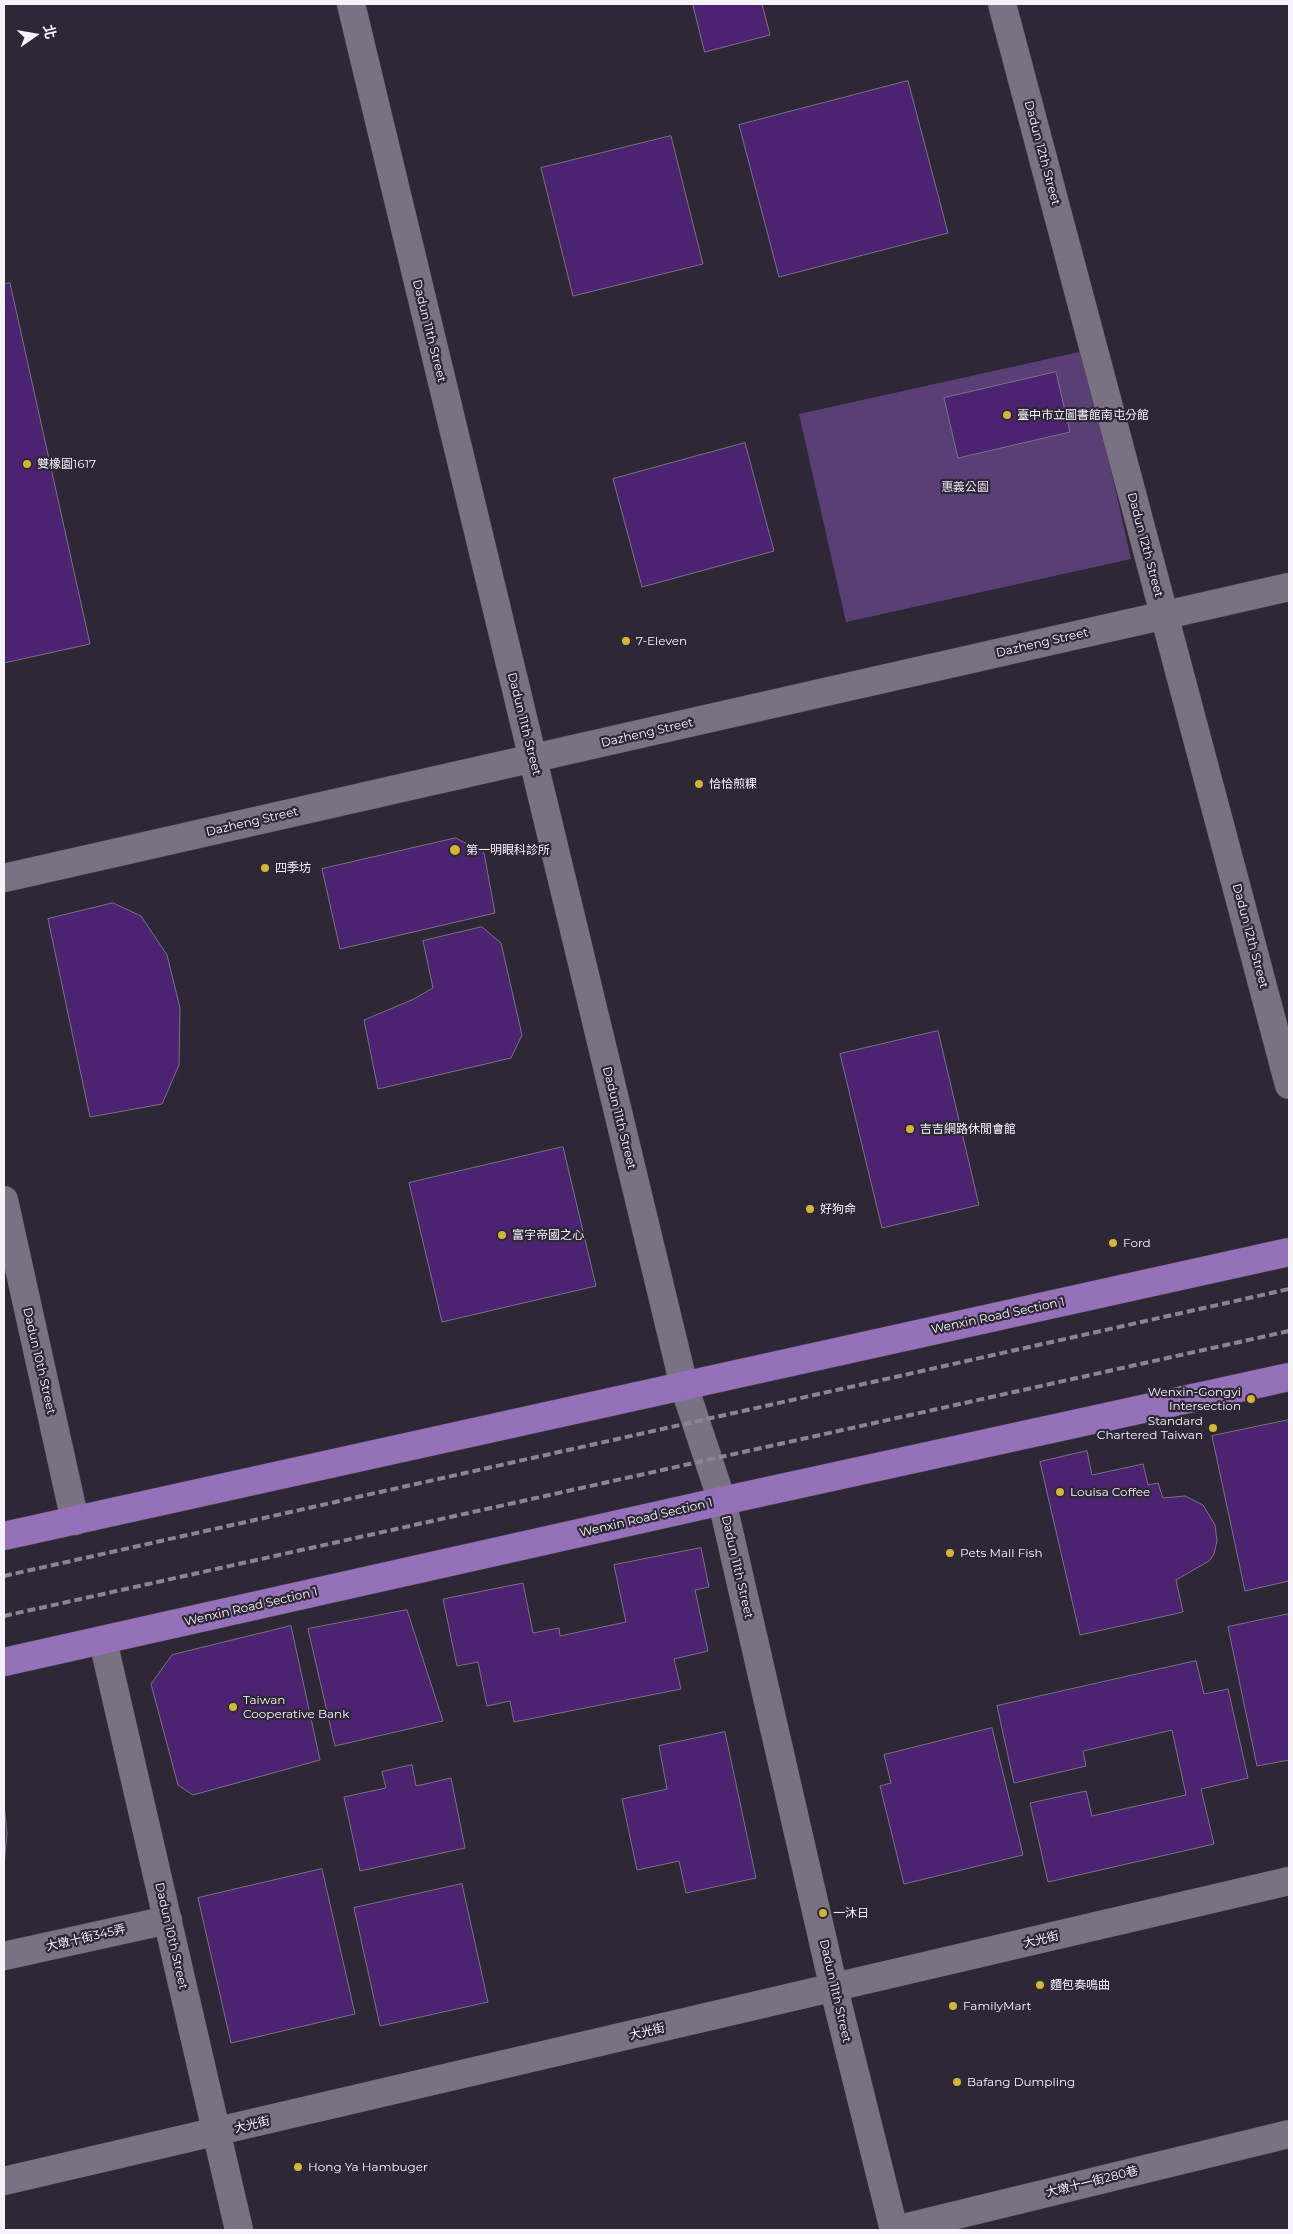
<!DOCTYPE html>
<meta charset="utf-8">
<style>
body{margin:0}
#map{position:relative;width:1293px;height:2234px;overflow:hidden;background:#2e2836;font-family:Montserrat,"Noto Sans TC",sans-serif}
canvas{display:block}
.frame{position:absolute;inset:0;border:5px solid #f6f2fb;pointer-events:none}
.north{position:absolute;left:10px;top:10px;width:50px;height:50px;-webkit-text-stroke:4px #2e2836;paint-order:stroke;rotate:77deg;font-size:14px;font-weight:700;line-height:20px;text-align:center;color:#f6f2fb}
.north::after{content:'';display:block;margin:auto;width:18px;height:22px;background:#f6f2fb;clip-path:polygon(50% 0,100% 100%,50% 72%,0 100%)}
</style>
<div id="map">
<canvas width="1293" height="2234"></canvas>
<div class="frame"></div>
<div class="north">北</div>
</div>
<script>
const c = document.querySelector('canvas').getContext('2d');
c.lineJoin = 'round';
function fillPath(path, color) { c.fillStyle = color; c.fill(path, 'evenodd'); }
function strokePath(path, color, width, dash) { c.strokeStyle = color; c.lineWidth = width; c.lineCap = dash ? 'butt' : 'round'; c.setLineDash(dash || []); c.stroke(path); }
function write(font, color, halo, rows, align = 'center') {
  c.font = font + ' Montserrat,"Noto Sans TC",sans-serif'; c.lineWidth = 4.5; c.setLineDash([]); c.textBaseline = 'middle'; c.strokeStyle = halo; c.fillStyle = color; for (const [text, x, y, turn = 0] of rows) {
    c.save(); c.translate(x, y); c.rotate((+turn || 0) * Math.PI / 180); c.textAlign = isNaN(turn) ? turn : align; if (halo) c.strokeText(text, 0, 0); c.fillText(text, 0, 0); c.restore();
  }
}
const green = new Path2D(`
 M1084,351L1131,559L846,622L799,414Z`);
const building = new Path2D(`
 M693,4H762L770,35L705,52Z
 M908,81L948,233L779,277L739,125Z
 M671,136L703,264L573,296L541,168Z
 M10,283L90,644L4,663V284Z
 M1056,372L1070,432L958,458L944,398Z
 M745,443L774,551L642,587L613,479Z
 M456,838L484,853L495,913L340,949L322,869Z
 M113,903L141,916L167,955L180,1008L179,1065L162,1104L90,1117L48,919Z
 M482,927L501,943L522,1035L511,1058L378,1089L364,1020L414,999L433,988L423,941Z
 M938,1031L979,1205L882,1228L840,1054Z
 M563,1147L596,1286L442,1322L409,1183Z
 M1289,1420V1581L1245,1591L1212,1436Z
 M1087,1451L1092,1475L1143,1464L1148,1485L1158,1483L1163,1498L1185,1496L1203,1505L1215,1525L1217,1541L1214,1554L1209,1561L1176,1580L1183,1612L1080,1635L1040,1462Z
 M701,1548L709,1587L695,1590L708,1651L674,1659L681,1689L514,1722L510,1701L487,1706L478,1662L457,1666L443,1599L523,1583L533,1633L559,1628L560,1636L626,1622L614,1565Z
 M407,1610L443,1721L335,1746L308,1629Z
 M1289,1614V1760L1257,1766L1228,1627Z
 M291,1626L320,1760L193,1795L178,1785L151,1684L172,1655Z
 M1196,1661L1204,1694L1228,1689L1248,1778L1201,1789L1214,1844L1048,1882L1030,1803L1086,1791L1092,1816L1186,1795L1172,1730L1083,1751L1086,1766L1014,1783L997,1706Z
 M992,1728L1023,1855L904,1884L880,1786L891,1783L884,1755Z
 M725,1732L756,1878L686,1893L679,1861L637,1870L622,1799L667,1789L659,1746Z
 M412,1765L416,1786L451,1778L465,1848L360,1871L344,1797L386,1788L382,1772Z
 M4,1804L7,1834L4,1865Z
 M322,1869L355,2014L231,2043L198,1898Z
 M462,1884L488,2002L380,2026L354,1908Z`);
const minor = new Path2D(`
 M351,4L684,1386L722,1501L834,1989L894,2230
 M1002,4L1289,1085
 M4,878L1289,587
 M4,1200L75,1521
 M103,1641L239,2230
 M4,1956L168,1920
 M4,2181L1289,1881
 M895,2230L1289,2134`);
const major = new Path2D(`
 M4,1536L1289,1252
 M4,1662L722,1501L1289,1377`);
const rail = new Path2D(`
 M4,1576L1289,1289
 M4,1616L1289,1331`);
const markers = [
 [1007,415,5,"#d4b635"],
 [27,464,5,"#d4b635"],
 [626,641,5,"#d4b635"],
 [699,784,5,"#d4b635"],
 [455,850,6,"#d4b635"],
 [265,868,5,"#d4b635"],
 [910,1129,5,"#d4b635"],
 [810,1209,5,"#d4b635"],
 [502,1235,5,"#d4b635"],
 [1113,1243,5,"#d4b635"],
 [1251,1399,5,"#d4b635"],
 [1213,1428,5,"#d4b635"],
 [1060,1492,5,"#d4b635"],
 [950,1553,5,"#d4b635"],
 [233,1707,5,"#d4b635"],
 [823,1913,5,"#d4b635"],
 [1040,1985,5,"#d4b635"],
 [953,2006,5,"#d4b635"],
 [957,2082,5,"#d4b635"],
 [298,2167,5,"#d4b635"]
];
const streetNames = [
 ["Dadun 12th Street",1042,153,75],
 ["Dadun 11th Street",429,331,76],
 ["Dadun 12th Street",1145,545,75],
 ["Dazheng Street",1042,643,-13],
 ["Dadun 11th Street",524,724,76],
 ["Dazheng Street",647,733,-13],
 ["Dazheng Street",252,822,-13],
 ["Dadun 12th Street",1250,936,75],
 ["Dadun 11th Street",619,1118,76],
 ["Wenxin Road Section 1",998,1316,-12],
 ["Dadun 10th Street",39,1361,77],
 ["Wenxin Road Section 1",646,1518,-13],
 ["Dadun 11th Street",737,1567,77],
 ["Wenxin Road Section 1",251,1607,-13],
 ["Dadun 10th Street",171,1936,77],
 ["大墩十街345弄",86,1938,-13],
 ["大光街",1041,1940,-13],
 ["Dadun 11th Street",835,1991,77],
 ["大光街",647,2032,-13],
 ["大光街",252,2125,-13],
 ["大墩十一街280巷",1092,2182,-14]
];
const poiNames = [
 ["臺中市立圖書館南屯分館",1017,415],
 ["雙橡園1617",37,464],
 ["7-Eleven",636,641],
 ["恰恰煎粿",709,784],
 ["第一明眼科診所",466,850],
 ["四季坊",275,868],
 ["吉吉網路休閒會館",920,1129],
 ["好狗命",820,1209],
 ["富宇帝國之心",512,1235],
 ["Ford",1123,1243],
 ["Wenxin-Gongyi",1241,1392,"right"],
 ["Intersection",1241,1406,"right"],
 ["Standard",1203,1421,"right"],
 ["Chartered Taiwan",1203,1435,"right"],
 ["Louisa Coffee",1070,1492],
 ["Pets Mall Fish",960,1553],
 ["Taiwan",243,1700],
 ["Cooperative Bank",243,1714],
 ["一沐日",833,1913],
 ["麵包奏鳴曲",1050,1985],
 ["FamilyMart",963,2006],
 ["Bafang Dumpling",967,2082],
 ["Hong Ya Hambuger",308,2167]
];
const parkNames = [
 ["惠義公園",965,487]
];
fillPath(green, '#593f75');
fillPath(building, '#4c2370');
strokePath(building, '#7a7283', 1);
strokePath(minor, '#4c4652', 29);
strokePath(major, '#4c4652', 29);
strokePath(minor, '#797283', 28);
strokePath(major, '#9571ba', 28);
strokePath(rail, '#8a8591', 4, [8, 4]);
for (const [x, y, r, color] of markers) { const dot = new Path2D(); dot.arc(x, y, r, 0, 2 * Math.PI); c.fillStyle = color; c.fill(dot); strokePath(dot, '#2e2836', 2); }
write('12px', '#f6f2fb', '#2e2836', streetNames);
write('12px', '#f6f2fb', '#2e2836', poiNames, 'left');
write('12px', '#e7ddf3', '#2e2836', parkNames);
</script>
